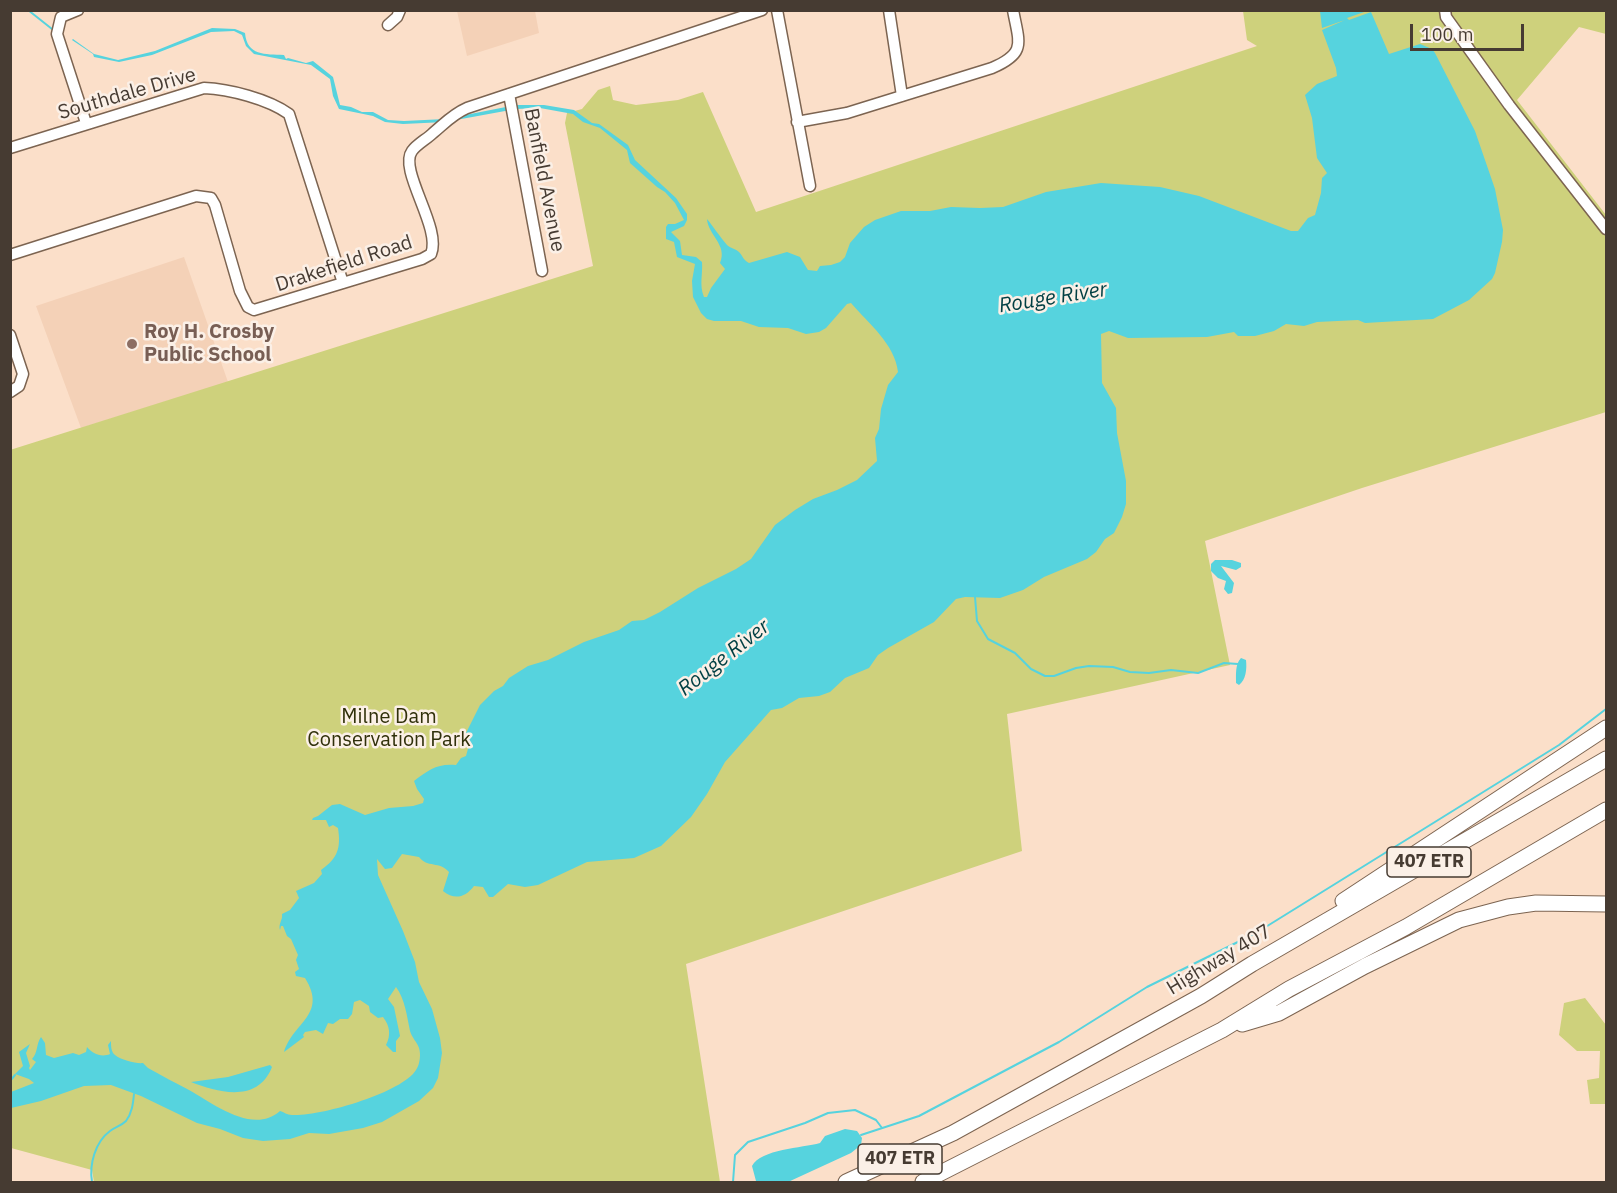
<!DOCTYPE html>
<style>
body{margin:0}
#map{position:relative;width:1617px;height:1193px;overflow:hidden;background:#fbdfc9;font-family:"IBM Plex Sans",sans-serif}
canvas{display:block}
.frame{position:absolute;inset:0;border:12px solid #463b32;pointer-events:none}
.scale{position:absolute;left:1410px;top:24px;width:114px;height:27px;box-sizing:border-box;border:3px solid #463b32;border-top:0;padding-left:8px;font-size:18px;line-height:21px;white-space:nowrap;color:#463b32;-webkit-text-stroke:4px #fbf0e7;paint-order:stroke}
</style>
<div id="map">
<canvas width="1617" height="1193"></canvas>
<div class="frame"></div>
<div class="scale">100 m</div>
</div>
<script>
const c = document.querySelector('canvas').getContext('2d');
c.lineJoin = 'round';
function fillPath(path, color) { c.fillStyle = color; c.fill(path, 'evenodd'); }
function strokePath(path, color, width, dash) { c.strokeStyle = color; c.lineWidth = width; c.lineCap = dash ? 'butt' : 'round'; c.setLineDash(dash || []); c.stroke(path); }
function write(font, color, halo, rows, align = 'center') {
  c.font = font + ' "IBM Plex Sans",sans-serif'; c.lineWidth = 5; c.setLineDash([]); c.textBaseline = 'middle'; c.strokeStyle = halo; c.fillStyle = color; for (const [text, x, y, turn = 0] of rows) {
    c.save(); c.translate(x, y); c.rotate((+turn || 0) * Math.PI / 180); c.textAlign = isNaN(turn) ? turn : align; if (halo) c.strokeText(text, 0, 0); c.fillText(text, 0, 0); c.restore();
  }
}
const built = new Path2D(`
 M457,11H535L539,33L467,56Z
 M184,257L228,382L81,428L36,306Z`);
const green = new Path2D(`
 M1243,11H1606V34L1579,27L1517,100L1606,215V412L1362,488L1205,541L1230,665L1007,714L1022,851L686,964L720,1182H94L92,1170L11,1148L10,450L593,266L565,123L567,113L582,109L598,90L610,86L613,100L636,105L678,100L703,92L756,212L1257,46L1247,40Z
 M1585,998L1606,1025V1104H1590L1587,1080L1599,1078L1600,1051H1577L1559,1035L1564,1003Z`);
const water = new Path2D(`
 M1320,11H1367L1347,18L1349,20L1371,12L1389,54L1420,44L1432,49L1435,53L1475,131L1495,189L1503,230L1502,242L1495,273L1492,279L1469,300L1433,319L1365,323L1358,320L1317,322L1304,326L1286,324L1274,331L1255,336H1238L1234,332L1207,337L1128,338L1109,331L1101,334L1102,383L1116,408L1117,433L1126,481V504L1122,517L1114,533L1105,539L1096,552L1087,559L1044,577L1023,590L1000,598L965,597L956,599L934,622L888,648L878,655L869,668L845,678L830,692L819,696L799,698L782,708L771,710L725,762L707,794L691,817L661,846L634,858L587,862L538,885L525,887L508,884L493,897H489L483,887L474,886C465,898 454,900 443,891L449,872C440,861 427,868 419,857L402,854L392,868L385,869L377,859L378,875L403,931L415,962L419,982L432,1009L440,1038L442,1053L438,1078L433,1088L419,1101L382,1122L363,1128L329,1134L309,1133L290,1139L263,1141L243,1138L220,1129L197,1123L141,1096L111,1085L84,1086L41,1101L11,1108V1092L34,1083L29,1079L15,1074L23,1066L19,1052L30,1044L26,1053L30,1066L29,1068L30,1070L36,1062L32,1059C38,1053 36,1044 41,1037L45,1043L46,1055L54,1058L73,1053L79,1055L86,1052L87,1047C92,1053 101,1058 110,1054L108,1045L111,1041C111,1046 111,1052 115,1055C121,1060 137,1064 143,1063L148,1068C162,1076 176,1083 189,1090C214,1104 253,1135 280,1111C284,1112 287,1115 292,1115C318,1117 402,1093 416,1070C420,1064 421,1054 419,1048C417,1042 412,1038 410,1031C407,1017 405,999 396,987L388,999L394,1007L400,1036L396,1041V1052H393L386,1045C391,1035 390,1026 383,1017L378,1018L370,1012L369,1006L360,1000L354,1002L352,1014L348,1019H340L333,1024L328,1023L323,1034L316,1030L305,1032L303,1035L304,1037L284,1052C293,1022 328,1015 305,978L296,976L295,972L299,969L296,960L298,955L291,939L287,936L283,926H281L280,930C278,924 283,920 282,914L290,910L299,898L296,891L314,883L322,874L321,870C338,858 341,848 338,828L333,825L329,827L326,820H312L313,818L318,816L332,805L340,804L365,815L389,808L413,806L423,803L424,799L417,789L414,781C428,770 438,763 456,765L461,758L466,756L469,745L466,742V733L480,705L494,691L503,686L509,678L528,666L548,660L584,642L619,630L632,621L644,620L660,612L698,588L736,569L751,559L775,525L795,510L813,499L837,490L857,480L877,461L875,438L879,429L881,409L888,385L898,372C895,344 868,323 851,303L847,304L826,328L819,332L806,334L788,328L759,327L741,321H714L707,319L701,313L693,297L692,281L695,264L677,257L674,242L666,239V227L668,224H675L684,220L675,203L665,192L657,187L630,163L627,150L600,128L583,122L573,114L540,108L516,109L445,122L403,124L385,122L373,116L339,109L333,96L330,79L311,65L254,54L246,46L242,35L234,31L211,32L152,55L119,62L94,57L93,54L72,40L73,39L94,54L118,60L155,51L212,28L235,29L245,33C247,56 265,54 284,55L286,59L288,58L306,63L313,61L333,77L340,105L351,107L362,112H373L388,120L404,121L445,119L516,105H544L574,110L592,123L599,124L628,145L635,160L676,198L687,214V220L684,226L671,232L680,241L682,255L696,257L702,262C703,274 699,285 704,297H707L711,288L725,269L720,263C728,245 708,235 707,219C713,226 720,237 727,245C730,248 736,249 739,252C743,256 743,260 749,263L787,252L800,257L808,270L817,271L820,266L831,265L840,262L845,257L850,243L864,227L875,220L901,211H930L951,207L980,208L1003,207L1046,192L1101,183L1160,187L1199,196L1291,231H1298L1308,218L1315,215L1321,193L1322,178L1327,173L1317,158L1312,118L1305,95L1317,84L1337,76L1336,68L1322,30L1345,20L1322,28Z
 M1215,560H1232L1241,563V567L1236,570L1221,566L1234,583L1232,593L1228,594L1224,589L1226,581L1218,578L1211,571V564Z
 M1241,658L1246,660C1247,669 1246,680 1239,685L1236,683C1236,675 1235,664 1241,658Z
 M270,1065L272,1067C258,1103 219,1093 191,1082L228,1077Z
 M845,1129L857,1131L862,1138L861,1145L851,1153L788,1182L756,1181L752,1166C761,1149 802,1148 820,1143L825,1136Z`);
const stream = new Path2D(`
 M28,10L52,29
 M975,597L977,621L988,639L1015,653L1031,669L1045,676H1054L1076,668L1089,666L1113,667L1130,672L1149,673L1171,670L1198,673L1224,663L1238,664
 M10,1081L15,1075
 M861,1135L919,1116L1059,1042L1147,987L1256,933L1559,745L1606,709
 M92,1182C89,1165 95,1142 110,1131C115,1127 121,1126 126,1121C132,1113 133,1104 134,1094
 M733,1182L735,1155L748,1142L805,1123L828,1113L855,1110L876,1120L882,1128`);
const minor = new Path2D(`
 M78,10L61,17L57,34L86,123
 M777,10L810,186
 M889,10L902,96
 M1445,10L1446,17L1509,105L1606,229
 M388,25L397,17L400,10
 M509,94L542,271
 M797,122L847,113L992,68C1027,53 1019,43 1013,10
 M10,148L204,88C229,89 268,99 289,114L343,283
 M10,255L196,196L211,198L215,205L240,291L248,307L254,310L422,259L431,254C442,228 398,170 412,151C417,144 427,139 433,133C445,123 453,114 467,108L762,10
 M10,335L23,374L19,386L10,392`);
const highway = new Path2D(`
 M1343,901L1606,728
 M1242,1024L1279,1013L1365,966L1459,920L1508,907L1536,903L1606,904
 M846,1182L953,1133L1201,996L1252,964L1606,759
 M923,1182L1222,1030L1289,989L1406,927L1606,810`);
const markers = [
 [132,344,6,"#8d6e63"]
];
const shields = [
 [1429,862,84],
 [900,1159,84]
];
const shieldNames = [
 ["407 ETR",1429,862],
 ["407 ETR",900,1159]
];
const streetNames = [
 ["Southdale Drive",127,94,-16],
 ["Banfield Avenue",544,180,79],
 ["Drakefield Road",344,264,-18],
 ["Highway 407",1219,960,-31]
];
const educationNames = [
 ["Roy H. Crosby",144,332],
 ["Public School",144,355]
];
const parkNames = [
 ["Milne Dam",389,717],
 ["Conservation Park",389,740]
];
const waterNames = [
 ["Rouge River",1053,298,-9],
 ["Rouge River",724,658,-38]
];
fillPath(built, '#f4d1b7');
fillPath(green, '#ced17c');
fillPath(water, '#56d3de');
strokePath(stream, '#56d3de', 2);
strokePath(minor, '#7c6451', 13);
strokePath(highway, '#7c6451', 17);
strokePath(minor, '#fff', 10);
strokePath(highway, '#fff', 15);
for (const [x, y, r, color] of markers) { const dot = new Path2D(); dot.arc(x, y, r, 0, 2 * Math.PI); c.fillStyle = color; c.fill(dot); strokePath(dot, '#fbf0e7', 2); }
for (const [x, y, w] of shields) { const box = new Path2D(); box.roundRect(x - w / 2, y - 15, w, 30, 4.5); c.fillStyle = '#fbf0e7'; c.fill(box); strokePath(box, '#463b32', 1.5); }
write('bold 18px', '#463b32', null, shieldNames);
write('20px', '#463b32', '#fbf0e7', streetNames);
write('bold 20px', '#785e54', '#fbf0e7', educationNames, 'left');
write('20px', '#30300a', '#fbf0e7', parkNames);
write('italic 21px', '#013f43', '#fbf0e7', waterNames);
</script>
